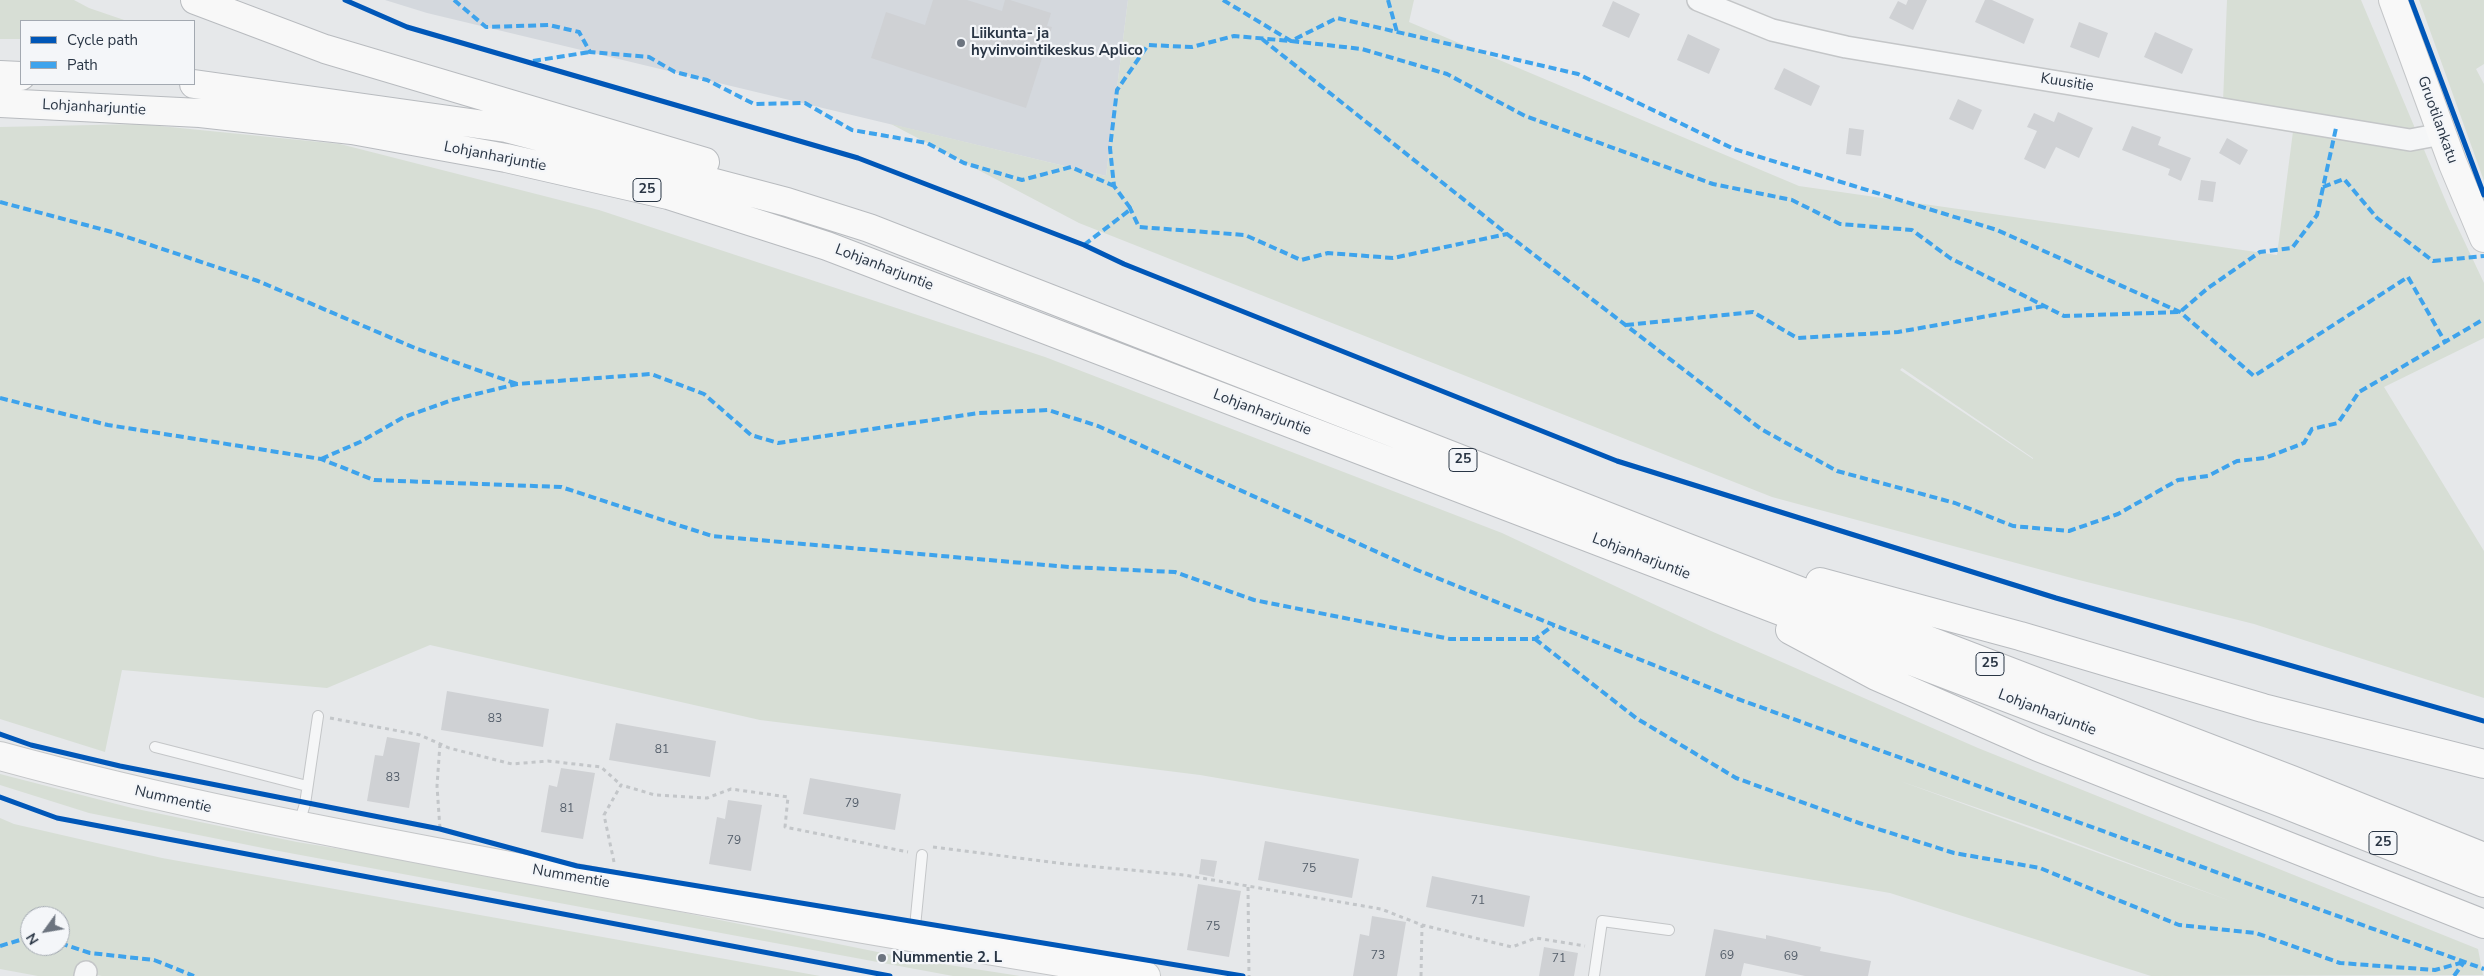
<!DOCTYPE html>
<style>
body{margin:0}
#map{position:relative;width:2484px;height:976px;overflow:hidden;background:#e6e8ea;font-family:"Nunito Sans",sans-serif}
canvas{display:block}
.legend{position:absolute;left:20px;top:20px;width:175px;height:65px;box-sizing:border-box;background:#f4f6f9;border:1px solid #a3a9b1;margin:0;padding:6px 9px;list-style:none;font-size:15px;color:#2a3645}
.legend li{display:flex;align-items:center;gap:10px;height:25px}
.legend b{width:25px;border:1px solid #a3a9b1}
.north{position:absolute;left:20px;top:906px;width:50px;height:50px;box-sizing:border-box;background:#f4f6f9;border:1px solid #a3a9b1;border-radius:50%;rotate:238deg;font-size:14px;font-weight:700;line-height:20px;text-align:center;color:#2a3645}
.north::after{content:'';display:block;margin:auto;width:18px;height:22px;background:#6c747f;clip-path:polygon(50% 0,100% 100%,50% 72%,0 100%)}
</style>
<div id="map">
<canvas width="2484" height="976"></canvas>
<ul class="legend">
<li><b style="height:6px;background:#0057b8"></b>Cycle path</li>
<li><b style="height:6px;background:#3ea3ec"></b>Path</li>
</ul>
<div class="north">N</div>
</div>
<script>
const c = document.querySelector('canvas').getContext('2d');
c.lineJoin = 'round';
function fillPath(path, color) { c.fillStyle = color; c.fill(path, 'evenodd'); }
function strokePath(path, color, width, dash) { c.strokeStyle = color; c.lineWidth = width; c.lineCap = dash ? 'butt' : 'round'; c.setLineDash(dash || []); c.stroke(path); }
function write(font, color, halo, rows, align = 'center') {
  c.font = font + ' "Nunito Sans",sans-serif'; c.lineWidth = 4.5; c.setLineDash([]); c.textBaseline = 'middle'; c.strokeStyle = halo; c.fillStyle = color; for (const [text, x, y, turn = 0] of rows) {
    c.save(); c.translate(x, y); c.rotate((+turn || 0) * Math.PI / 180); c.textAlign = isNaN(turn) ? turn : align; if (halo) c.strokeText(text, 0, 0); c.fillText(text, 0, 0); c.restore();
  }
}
const built = new Path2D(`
 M385,0H1128L1106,176L427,13Z`);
const green = new Path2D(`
 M0,0H74L89,8L127,21H21V39H0Z
 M1128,0H1414L1409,22L1799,186L2277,255L2295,116L2223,102L2227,0H2361L2449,209L2484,283V338L2384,387L2484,551V698L2254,624L2079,580L1772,497L1079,223L891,124L1106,176ZM1902,368L2033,458V459L1900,370Z
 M2419,0H2484V64L2476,69L2484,84V181Z
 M140,124L340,144L599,210L1045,357L1502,533L1711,631L1978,748L2478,949L2483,975L2151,976L1890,893L1200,775L760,720L430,645L327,688L122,670L105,752L0,719V127ZM1900,781L2038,829L2233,902Z
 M0,774L132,808L297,842L488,873L917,960L1020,976H953L268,849L89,813L0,785Z
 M0,818L14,824L162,858L820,976H102L75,971L74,976H38L0,969ZM30,916H60V946H30Z`);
const building = new Path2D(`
 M933,0H967L1002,11L1005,0H1010L1051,13L1047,26L1052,27L1026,108L871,58L886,12L925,25Z
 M1908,0H1927L1913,30L1889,18L1898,1L1906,5Z
 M1985,0H1992L2034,19L2024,44L1975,22Z
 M1613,1L1640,14L1629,38L1602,26Z
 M2079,22L2108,33L2099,58L2070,47Z
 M2155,32L2193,49L2182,74L2144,57Z
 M1688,34L1720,49L1709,74L1677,60Z
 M1784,68L1820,86L1811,106L1774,89Z
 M1958,99L1982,110L1973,130L1949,119Z
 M2058,112L2093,128L2079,158L2056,147L2045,169L2024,159L2037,131L2027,127L2034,113L2054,122Z
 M2132,126L2161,137L2158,145L2191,158L2181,181L2168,175L2170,169L2122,150Z
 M1849,128L1864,130L1861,156L1846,154Z
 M2227,138L2248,150L2240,165L2219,153Z
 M2201,180L2216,182L2213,202L2198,200Z
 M447,691L549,709L543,747L441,730Z
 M616,723L716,741L710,777L609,760Z
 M387,737L420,743L409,808L367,801L375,755L383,756Z
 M561,768L595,773L583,839L541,832L549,785L557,787Z
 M810,778L901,794L895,830L803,814Z
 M728,800L762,805L751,871L709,864L717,817L725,819Z
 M1265,841L1359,859L1352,898L1258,880Z
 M1201,859L1217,861L1214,877L1199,874Z
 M1432,876L1530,896L1524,927L1426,907Z
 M1198,884L1241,891L1229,957L1187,950Z
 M1372,916L1406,922L1397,976H1353L1360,934L1369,936Z
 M1714,929L1766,939V935L1821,947L1820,951L1871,961L1868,976H1805L1744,963L1741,976H1705Z
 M1544,947L1578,953L1574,976H1539Z`);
const path = new Path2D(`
 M330,718L420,735L449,748L512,764L548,761L601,767L621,785
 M440,744L437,786L440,829
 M933,847L1066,864L1184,875L1381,909L1422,925L1512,947L1536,938L1585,946
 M614,862L604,815L621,785L655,795L707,798L731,789L788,797L785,827L908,852
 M1248,887L1249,976
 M1421,976L1422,925`);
const lane = new Path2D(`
 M155,747L307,786
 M299,823L305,804L318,716
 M914,937L922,855
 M1594,976L1602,921L1669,930`);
const street = new Path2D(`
 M1698,0L1772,30L1846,47L2410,140L2442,134
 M85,976L86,972`);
const secondary = new Path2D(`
 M2393,0L2453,164L2484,238
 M0,756C168,802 339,834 510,866C722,905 934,942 1146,976`);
const highway = new Path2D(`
 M195,0L325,49L705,162
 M0,75L21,76
 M194,84L506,128L787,202L869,228L1688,548L2292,780L2484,857
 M0,103L200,113L352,130L506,158L668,195L827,246L2282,803L2484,883
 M1820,582L2020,636L2263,708L2484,764
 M1790,630L1876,676L2038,747L2484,924`);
const quiet = new Path2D(`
 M454,0L486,27L549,25L579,32L590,52L649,57L675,72L707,80L754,104L805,103L852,130L927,143L964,163L1022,180L1071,167L1114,186L1117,190
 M1223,0L1291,41L1337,18L1578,74L1734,149L1997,230L2180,312L2254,376L2408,277L2445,342L2484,319
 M1388,0L1397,32
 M1262,39L1507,234L1761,429L1837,471L1955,503L2013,526L2069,531L2118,514L2178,480L2208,476L2237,461L2265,458L2304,443L2312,429L2338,423L2359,392L2445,342
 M533,61L590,52
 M2323,187L2344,179L2377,218L2433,261L2484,256
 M0,202L112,232L258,281L415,348L517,384
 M1129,206L1139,227L1245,235L1301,260L1328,253L1393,258L1507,234
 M1084,245L1131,209L1114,186L1110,148L1117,90L1148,45L1192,47L1234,36L1291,41L1362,49L1447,74L1525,116L1713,184L1792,200L1840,224L1912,230L1950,258L2064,316L2180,312L2208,288L2260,252L2292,248L2317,215L2336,128
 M1626,325L1753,312L1797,338L1898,332L2044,306
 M0,398L108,425L321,459L374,480L561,487L712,536L1069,567L1175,572L1254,600L1450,639H1535L1554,625
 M321,459L360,442L404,417L452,400L517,384L651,374L704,394L751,435L778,443L979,413L1048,410L1098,426L1417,570L1738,699L2484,969
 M1535,639L1636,718L1736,778L1859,823L1954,853L2040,868L2179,925L2256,933L2340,963L2435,970L2464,962
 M60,943L90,953L154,960L194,976
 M0,946L30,937
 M2454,976L2464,962`);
const cycleway = new Path2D(`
 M345,0L407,27L858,158L1084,245L1124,264L1617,461L2056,598L2484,721
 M2411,0L2484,195
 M0,734L31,745L120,766L440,829L577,866L1243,976
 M0,797L57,818L890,976`);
const markers = [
 [961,43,5,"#6c747f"],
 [882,958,5,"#6c747f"]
];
const numberNames = [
 ["83",495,719],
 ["81",662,750],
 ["83",393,778],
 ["79",852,804],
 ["81",567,809],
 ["79",734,841],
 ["75",1309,869],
 ["71",1478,901],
 ["75",1213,927],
 ["73",1378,956],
 ["69",1727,956],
 ["69",1791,957],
 ["71",1559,959]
];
const shields = [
 [647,190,28],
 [1463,460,28],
 [1990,664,28],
 [2383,843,28]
];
const shieldNames = [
 ["25",647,190],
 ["25",1463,460],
 ["25",1990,664],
 ["25",2383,843]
];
const poiNames = [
 ["Liikunta- ja",971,34],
 ["hyvinvointikeskus Aplico",971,51],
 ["Nummentie 2. L",892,958]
];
const streetNames = [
 ["Kuusitie",2067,83,9],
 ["Lohjanharjuntie",94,108,3],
 ["Gruotilankatu",2437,120,70],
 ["Lohjanharjuntie",495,157,11],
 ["Lohjanharjuntie",884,268,21],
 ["Lohjanharjuntie",1262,413,21],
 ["Lohjanharjuntie",1641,557,21],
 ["Lohjanharjuntie",2047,713,21],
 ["Nummentie",173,800,13],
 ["Nummentie",571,877,10]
];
fillPath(built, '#d4d8dd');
fillPath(green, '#d7ded5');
fillPath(building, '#cfd1d4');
strokePath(lane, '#c4c6c8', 12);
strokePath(street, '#c4c6c8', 24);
strokePath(secondary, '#c4c6c8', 30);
strokePath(highway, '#b8bbbf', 30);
strokePath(path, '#c3c6c9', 3, [4, 4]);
strokePath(lane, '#f5f6f7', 10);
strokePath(street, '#f5f6f7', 21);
strokePath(secondary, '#f8f8f8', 28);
strokePath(highway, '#f8f8f8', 28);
strokePath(quiet, '#3ea3ec', 4, [8, 4]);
strokePath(cycleway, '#0057b8', 5);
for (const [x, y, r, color] of markers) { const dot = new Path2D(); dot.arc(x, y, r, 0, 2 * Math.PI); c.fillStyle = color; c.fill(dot); strokePath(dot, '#f4f6f9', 2); }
write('12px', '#545e6a', null, numberNames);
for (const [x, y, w] of shields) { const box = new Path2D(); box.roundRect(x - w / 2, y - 11.5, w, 23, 4); c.fillStyle = '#f4f6f9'; c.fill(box); strokePath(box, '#2a3645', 1); }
write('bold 14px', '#2a3645', null, shieldNames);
write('bold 15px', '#2a3645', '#f4f6f9', poiNames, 'left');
write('15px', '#2a3645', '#f4f6f9', streetNames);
</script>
